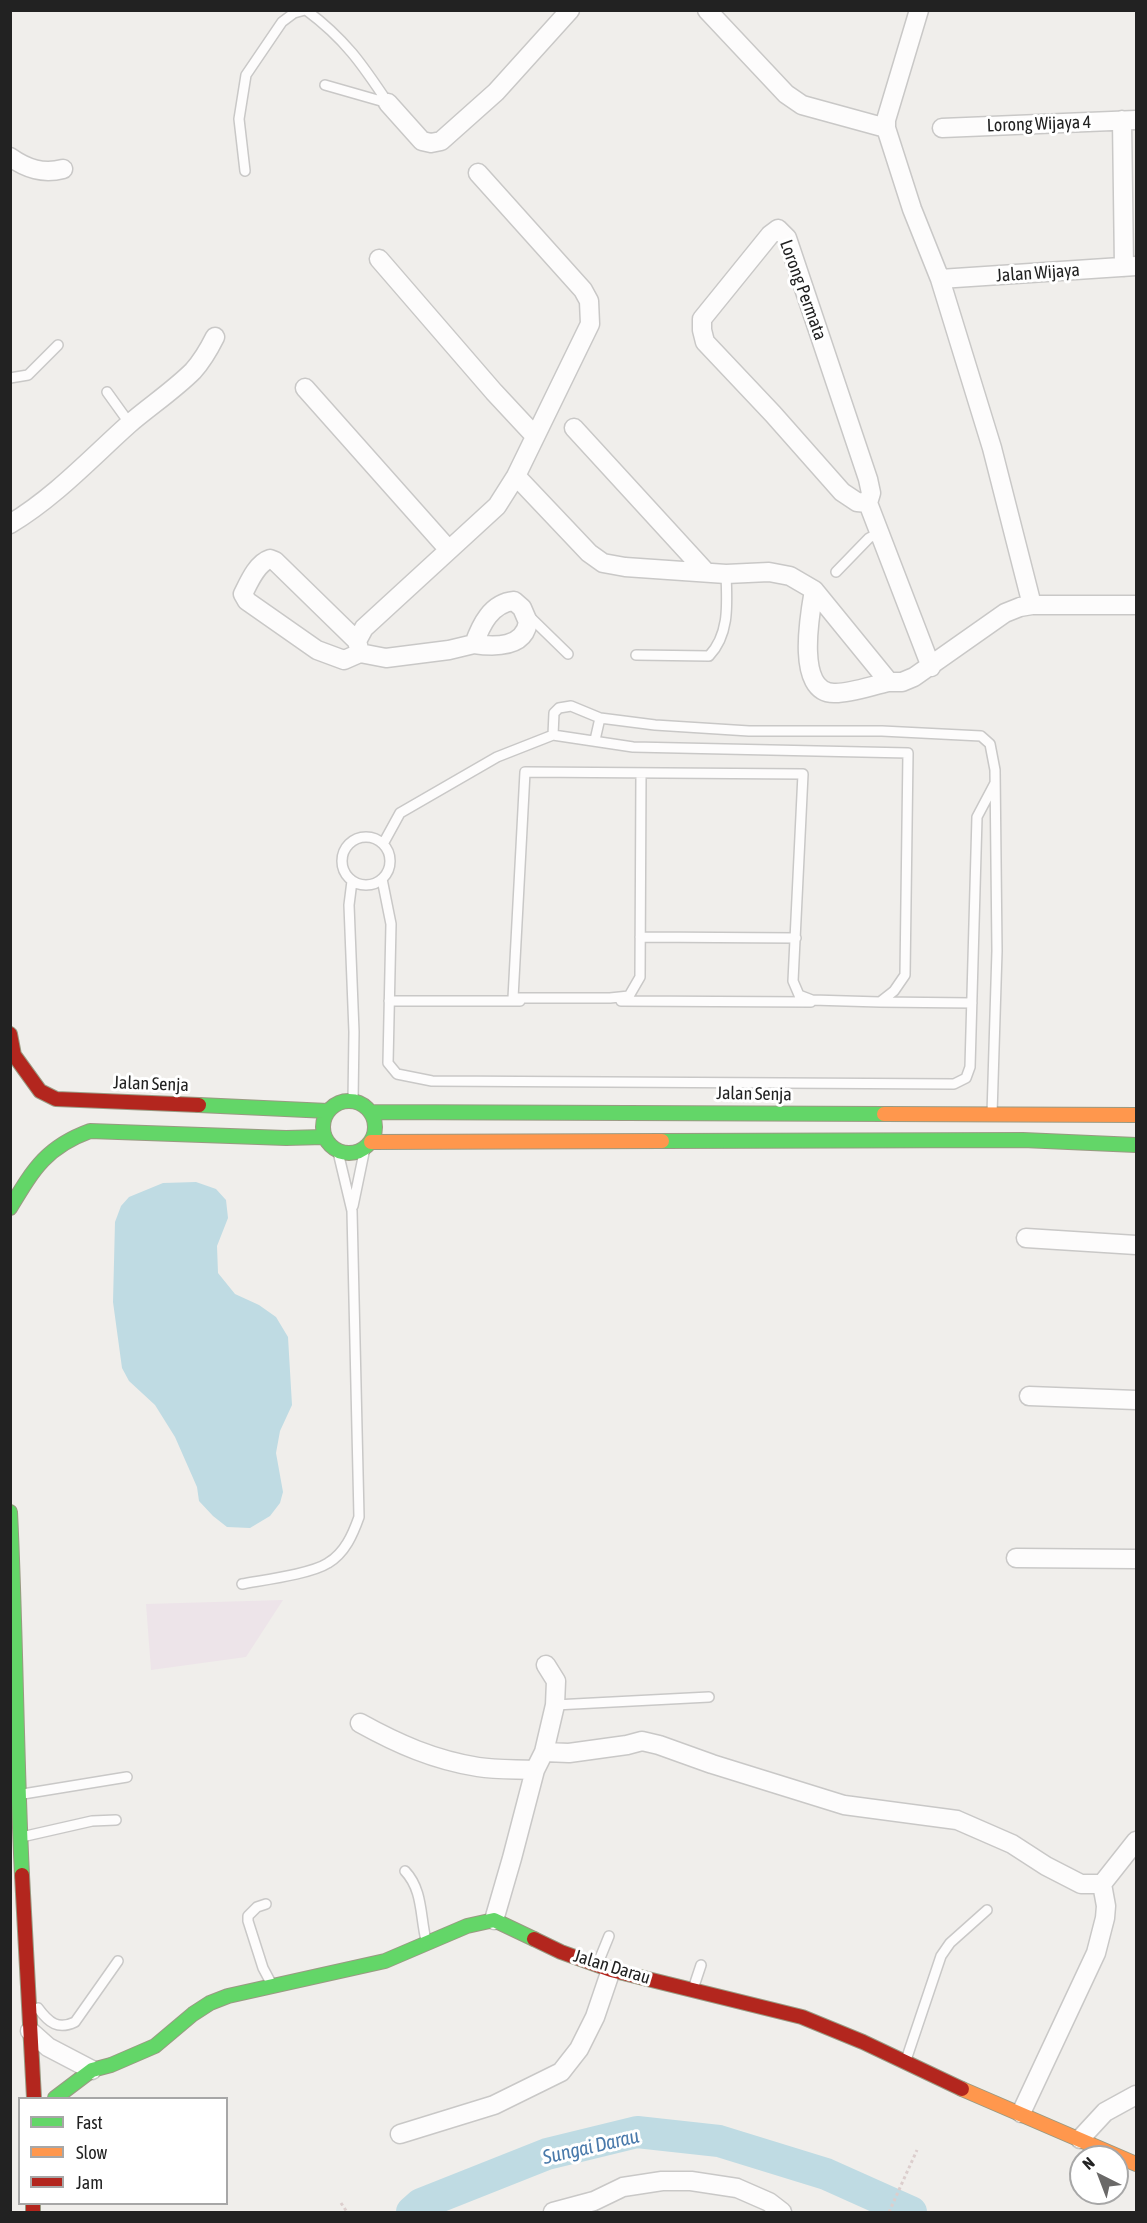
<!DOCTYPE html>
<style>
body{margin:0}
#map{position:relative;width:1147px;height:2223px;overflow:hidden;background:#f0eeeb;font-family:"Asap Condensed",sans-serif}
canvas{display:block}
.frame{position:absolute;inset:0;border:12px solid #222;pointer-events:none}
.legend{position:absolute;left:18px;top:2097px;width:210px;height:108px;box-sizing:border-box;background:#fff;border:2px solid #a7a7a7;margin:0;padding:8px 10px;list-style:none;font-size:18px;color:#222}
.legend li{display:flex;align-items:center;gap:12px;height:30px}
.legend b{width:30px;border:2px solid #a7a7a7}
.north{position:absolute;left:1069px;top:2145px;width:60px;height:60px;box-sizing:border-box;background:#fff;border:2px solid #a7a7a7;border-radius:50%;rotate:318deg;font-size:16px;font-weight:700;line-height:24px;text-align:center;color:#222}
.north::after{content:'';display:block;margin:auto;width:21px;height:27px;background:#6a6968;clip-path:polygon(50% 0,100% 100%,50% 72%,0 100%)}
</style>
<div id="map">
<canvas width="1147" height="2223"></canvas>
<div class="frame"></div>
<ul class="legend">
<li><b style="height:8px;background:#63d668"></b>Fast</li>
<li><b style="height:8px;background:#ff974d"></b>Slow</li>
<li><b style="height:8px;background:#b3261e"></b>Jam</li>
</ul>
<div class="north">N</div>
</div>
<script>
const c = document.querySelector('canvas').getContext('2d');
c.lineJoin = 'round';
function fillPath(path, color) { c.fillStyle = color; c.fill(path, 'evenodd'); }
function strokePath(path, color, width, dash) { c.strokeStyle = color; c.lineWidth = width; c.lineCap = dash ? 'butt' : 'round'; c.setLineDash(dash || []); c.stroke(path); }
function write(font, color, halo, rows, align = 'center') {
  c.font = font + ' "Asap Condensed",sans-serif'; c.lineWidth = 6; c.setLineDash([]); c.textBaseline = 'middle'; c.strokeStyle = halo; c.fillStyle = color; for (const [text, x, y, turn = 0] of rows) {
    c.save(); c.translate(x, y); c.rotate((+turn || 0) * Math.PI / 180); c.textAlign = isNaN(turn) ? turn : align; if (halo) c.strokeText(text, 0, 0); c.fillText(text, 0, 0); c.restore();
  }
}
const industrial = new Path2D(`
 M283,1600L246,1657L151,1670L146,1604Z`);
const water = new Path2D(`
 M196,1182L216,1189L226,1200L228,1218L217,1246L218,1273L235,1294L259,1305L276,1317L288,1337L292,1405L280,1431L276,1453L283,1492L280,1503L270,1516L250,1528L227,1527L213,1516L199,1501L197,1487L175,1437L155,1405L129,1381L122,1368L113,1302L115,1222L121,1206L129,1197L163,1183Z`);
const river = new Path2D(`
 M412,2212L421,2204L547,2154L637,2132L719,2141L826,2174L911,2212`);
const path = new Path2D(`
 M341,2203L347,2212
 M889,2212L917,2150`);
const lane = new Path2D(`
 M306,10C345,39 362,64 388,103
 M325,85L388,103
 M245,171L239,119L246,75L282,22L294,13L305,10
 M10,378L28,375L58,345
 M107,392L130,424
 M836,572L869,538L881,532
 M529,616L568,654
 M636,655L709,656C730,634 727,603 726,574
 M553,735L554,713L559,708L571,706L600,718L655,725L749,731H882L981,736L990,744L995,770L997,951L992,1114
 M595,740L600,718
 M342 861a24 24 0 1 1 48 0a24 24 0 1 1-48 0Z
 M383,844L400,813L497,757L553,735L633,747L908,753L905,975L894,991L880,1002L812,1000L799,995L793,981L803,774L525,772L513,998H610L629,996L640,977L641,773
 M382,879L391,924L388,1063L397,1074L432,1081L954,1084L966,1078L970,1067L977,817L995,783
 M352,881L349,905L354,1032L353,1101
 M640,937L796,938
 M389,1001H520
 M621,1001L811,1002
 M879,1002L972,1003
 M353,1206L365,1148
 M242,1584C263,1580 311,1574 328,1563C345,1553 353,1534 359,1517L352,1211L338,1152
 M555,1705L709,1697
 M23,1794L127,1777
 M26,1836L92,1821L116,1820
 M405,1871C423,1890 420,1916 426,1940
 M266,1904L257,1907L248,1916V1921L263,1968L271,1983
 M598,1963L609,1936
 M694,1986L701,1965
 M38,2008C49,2023 58,2030 75,2022L118,1961
 M906,2060L941,1956L950,1943L987,1910`);
const street = new Path2D(`
 M707,10L786,94L802,105L886,128
 M919,10L886,120V128L912,209L940,279L992,448L1032,605
 M388,103L422,141L431,143L441,141L496,92L570,10
 M1122,120L1124,267
 M942,128L1136,120
 M10,157C27,169 43,174 63,169
 M379,259L494,392L535,436
 M940,279L1136,266
 M305,388L449,550
 M574,428L706,572
 M516,476L589,553L603,563L625,567L726,574L769,572L790,576L814,590L889,682H902L914,677L1005,613L1020,607L1032,605H1136
 M868,503L857,502L842,492L773,414L705,342L702,330V319L770,235L778,229L787,238L868,479L871,493L868,503L931,667
 M10,524C55,497 91,458 129,424C150,406 174,390 193,371C202,361 209,349 215,337
 M814,590C810,613 795,693 834,693C848,694 874,685 889,682
 M514,601L522,608L528,622C524,648 495,647 474,644C481,625 491,603 514,601Z
 M357,641L364,628L497,506L516,476L590,324L589,301L583,290L478,173
 M360,653L344,660L317,650L247,601L243,594C249,582 257,563 270,559L275,561L357,641L360,653L386,658L449,650L474,644
 M1026,1238L1136,1245
 M1029,1396L1136,1400
 M1016,1558L1136,1559
 M360,1723C398,1744 434,1760 478,1767C497,1770 516,1769 535,1770
 M544,1752L569,1753L627,1745L642,1741L659,1745L712,1764L844,1805L957,1820L1012,1844L1046,1866L1081,1884H1102L1136,1841
 M494,1920L512,1858L535,1770L544,1752L555,1705L556,1681L546,1665
 M30,2031L48,2047L92,2070
 M1021,2113L1096,1953L1105,1918L1106,1906L1102,1884
 M400,2134L494,2105L561,2072L579,2049L595,2017L611,1970
 M1080,2139L1105,2112L1136,2095
 M553,2212L594,2201L623,2187L662,2181H691L737,2188L769,2202L782,2212`);
const fast = new Path2D(`
 M323 1127a26 26 0 1 1 52 0a26 26 0 1 1-52 0Z
 M199,1105L328,1111
 M370,1112L884,1114
 M662,1141L1023,1140L1136,1145
 M10,1208C33,1170 46,1147 90,1131L286,1138L324,1137
 M10,1512C16,1633 16,1754 22,1875
 M55,2098L92,2070L111,2065L155,2046L193,2014L210,2003L228,1996L385,1961L467,1926L494,1920L534,1939`);
const slow = new Path2D(`
 M884,1114L1136,1115
 M371,1142L662,1141
 M962,2089L1136,2164`);
const jam = new Path2D(`
 M10,1034L14,1055L40,1091L56,1099L199,1105
 M22,1875L34,2098
 M534,1939L561,1952L611,1970L802,2017L863,2042L962,2089
 M33,2204V2212`);
const streetNames = [
 ["Lorong Wijaya 4",1039,124,-2],
 ["Jalan Wijaya",1038,273,-4],
 ["Lorong Permata",803,290,70],
 ["Jalan Senja",151,1084,2],
 ["Jalan Senja",754,1094,1],
 ["Jalan Darau",612,1967,17]
];
const waterNames = [
 ["Sungai Darau",591,2147,-13]
];
fillPath(industrial, '#ede4e9');
fillPath(water, '#bfdbe3');
strokePath(river, '#bfdbe3', 32);
strokePath(lane, '#c9c8c7', 12);
strokePath(street, '#c9c8c7', 21);
strokePath(fast, '#999a82', 16);
strokePath(slow, '#999a82', 16);
strokePath(jam, '#999a82', 16);
strokePath(path, '#dccecd', 3, [3, 3]);
strokePath(lane, '#fdfcfc', 9);
strokePath(street, '#fdfcfc', 18);
strokePath(fast, '#63d668', 14);
strokePath(slow, '#ff974d', 14);
strokePath(jam, '#b3261e', 14);
write('18px', '#222', '#fff', streetNames);
write('italic 20px', '#4a7aab', '#fff', waterNames);
</script>
